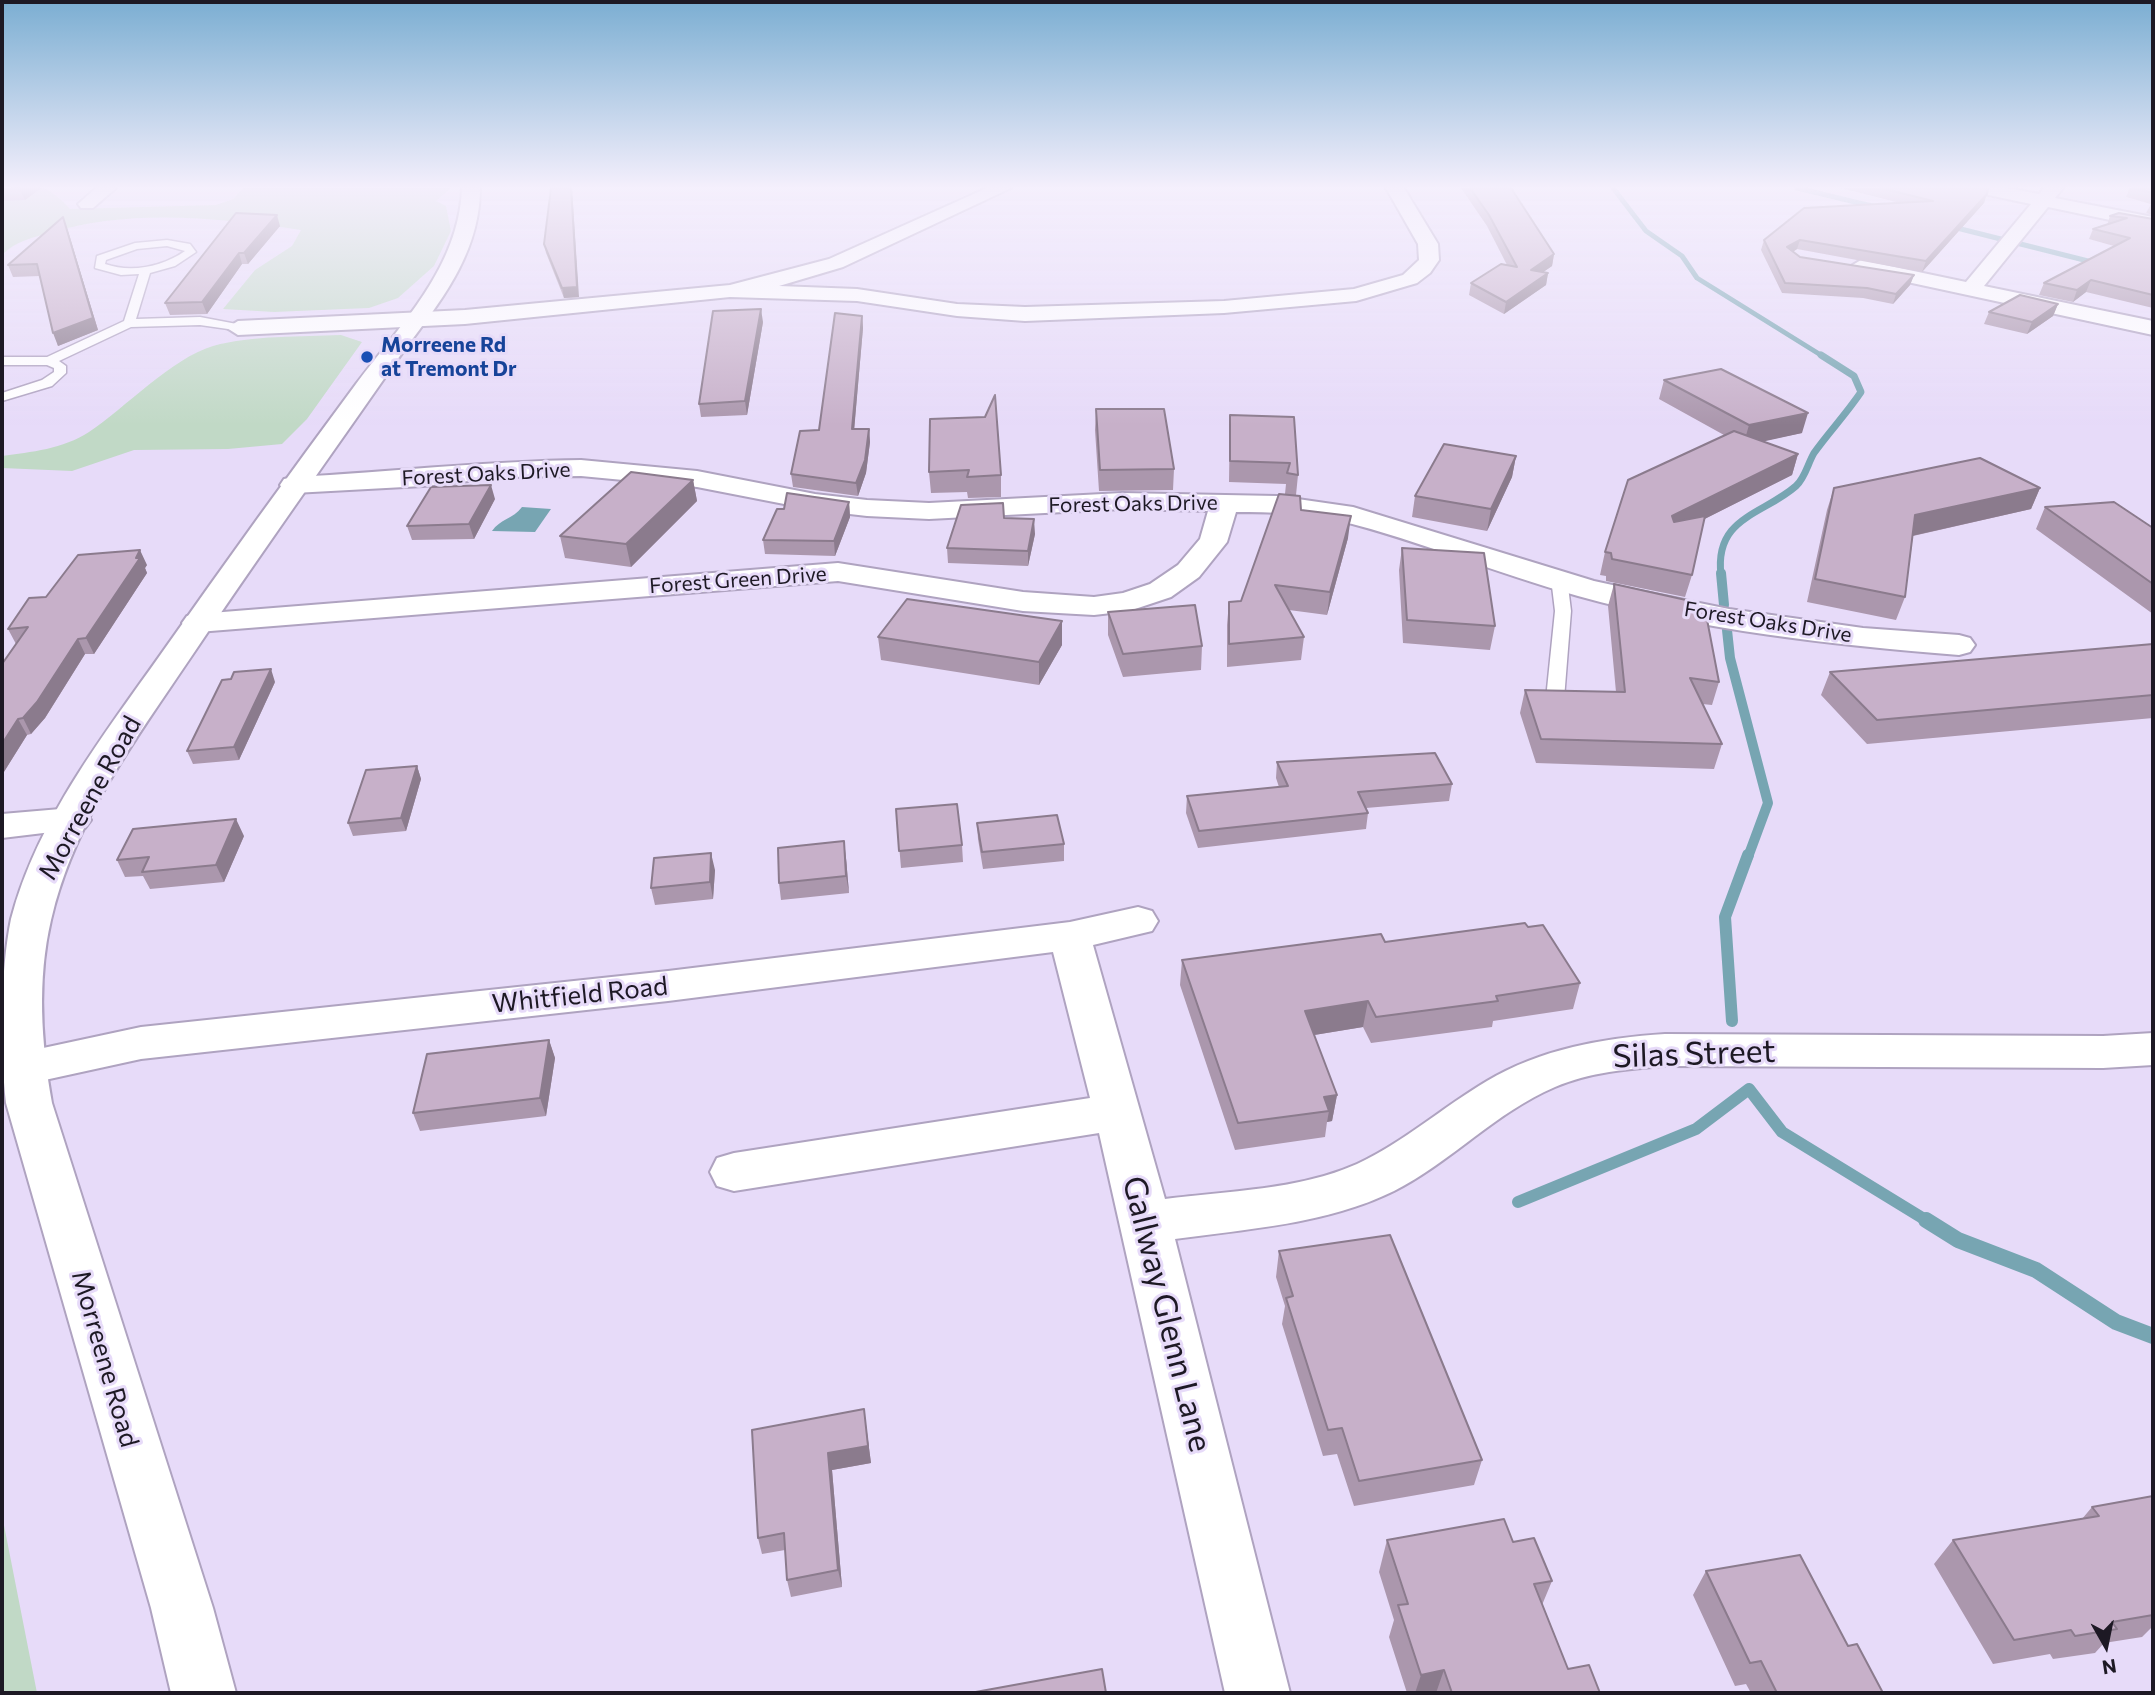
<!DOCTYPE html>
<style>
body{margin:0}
#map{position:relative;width:2155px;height:1695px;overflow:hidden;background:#e7dbf9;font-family:Commissioner,sans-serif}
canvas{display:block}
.frame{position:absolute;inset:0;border:4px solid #1d1924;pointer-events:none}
.north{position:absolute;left:2071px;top:1611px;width:70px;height:70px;-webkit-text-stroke:5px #e7dbf9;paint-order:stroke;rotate:171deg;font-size:19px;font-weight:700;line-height:28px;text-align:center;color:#1d1924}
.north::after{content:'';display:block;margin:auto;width:24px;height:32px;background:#1d1924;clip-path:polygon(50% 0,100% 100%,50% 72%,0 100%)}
</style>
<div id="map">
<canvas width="2155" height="1695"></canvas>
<div class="frame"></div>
<div class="north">N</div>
</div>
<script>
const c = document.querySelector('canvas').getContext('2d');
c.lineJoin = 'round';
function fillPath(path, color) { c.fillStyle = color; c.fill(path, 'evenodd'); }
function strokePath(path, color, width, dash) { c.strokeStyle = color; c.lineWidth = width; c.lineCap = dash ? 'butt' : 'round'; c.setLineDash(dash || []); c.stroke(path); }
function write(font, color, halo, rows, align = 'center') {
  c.font = font + ' Commissioner,sans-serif'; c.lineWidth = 6; c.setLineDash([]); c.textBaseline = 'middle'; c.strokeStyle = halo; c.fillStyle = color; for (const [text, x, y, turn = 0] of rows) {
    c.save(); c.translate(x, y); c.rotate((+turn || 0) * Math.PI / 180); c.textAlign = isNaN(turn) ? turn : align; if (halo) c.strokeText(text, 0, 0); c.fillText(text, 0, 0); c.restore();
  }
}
const green = new Path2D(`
 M2,188C38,188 45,181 70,209L216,205L233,199L243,188H451L436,201L446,206L451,231L434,266L398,298L369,308L274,312L223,309L255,270L292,246L301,230C218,218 131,208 50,233C31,238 16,241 2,255Z
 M341,335L362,342L307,419L282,444L228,449L134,450L72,471L2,468V456C31,452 63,449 89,432C125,408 172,358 213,346C253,335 300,337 341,335Z
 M2,1515L37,1693H2Z`);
const water = new Path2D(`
 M522,507L551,509L535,532L492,531C500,519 513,519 522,507Z`);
const streamFar4 = new Path2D(`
 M1613,188L1646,231L1682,256L1697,278L1824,357
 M1797,188L1876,207
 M1949,226L2100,264`);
const streamFar3 = new Path2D(`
 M1721,575C1714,517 1763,515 1796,486C1805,478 1808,463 1814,453C1829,432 1847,413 1861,392L1854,376L1821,355`);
const streamFar2 = new Path2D(`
 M1721,573L1724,605
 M1727,630L1730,658L1768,803L1748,857`);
const streamFar1 = new Path2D(`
 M1732,1021L1725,917L1748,855
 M1518,1202L1696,1129L1749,1089L1782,1132L1929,1222`);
const stream = new Path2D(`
 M1926,1220L1958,1240L2036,1270L2116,1322L2153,1336`);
const service = new Path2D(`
 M167,240L190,244L196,252L175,266L150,273L136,319L200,317L242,325V331L200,325L131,327L59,361L66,366V373L52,386L2,401V393L42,380L54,372V368L47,365H2V357H47L124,321L139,274L121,275L95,268L97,256L135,243ZM167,246L185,251C162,267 131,273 105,264L106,260L137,249Z
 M1559,573L1567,578L1571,611L1564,699L1555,705L1546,699L1555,611L1551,578Z`);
const minor = new Path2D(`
 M96,188H116L93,208H81L78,204Z
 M987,188H1011L843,267L779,286L857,289L957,304L1025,307L1224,301L1354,289L1403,275L1419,260L1418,244L1386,188H1404L1438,244L1439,260L1430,273L1417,283L1356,301L1224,313L1025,321L957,316L857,301L730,297L465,324L238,335L227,328L238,321L465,310L730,285L829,259Z
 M1971,188H2007L2039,194L2044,188H2063L2055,198L2153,217V229L2048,207L1984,286L2153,321V335L1861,272L1851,266L1861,260L1966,282L2031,204L1974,192Z
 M581,460L697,471L815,494L867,500L929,503L1122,493L1277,496L1353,507L1594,581L1640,591L1729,609L1863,628L1959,635L1970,638L1975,645L1970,652L1959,655C1832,645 1701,630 1578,596C1498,574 1421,541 1341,521C1307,513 1270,512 1236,512L1227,542L1199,577L1171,597L1129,611L1094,615L1023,611L838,581L198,632L187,630L182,623L187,616L198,614L838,563L1023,592L1094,597L1123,593L1150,584L1178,565L1200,539L1208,511L1122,509L929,519L867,516L815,510L697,487L581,476L505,477L423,486L294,493L284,491L280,485L284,479L294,477C390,472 485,461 581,460Z
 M72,808L85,812L91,820L85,828L2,838V814Z
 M1138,907L1152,911L1158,921L1152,931L1093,945L1165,1199C1227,1191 1299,1190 1357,1164C1404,1142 1443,1107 1487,1081C1541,1049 1603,1038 1665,1034L2103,1036L2153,1033V1065L2103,1068L1665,1066C1628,1069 1590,1072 1555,1087C1496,1112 1451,1162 1394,1191C1327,1224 1248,1229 1175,1239L1290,1693H1225L1099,1133L734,1191L717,1186L710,1172L717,1158L734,1153L1090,1098L1053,952L668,1001L141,1059L22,1085L6,1080L2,1072L6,1056L141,1027L668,971L1070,922Z`);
const tertiary = new Path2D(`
 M462,188H480C480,263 428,315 388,373C321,469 254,563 189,660C135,740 73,823 51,920C37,980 41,1042 52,1103L213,1608L236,1693H171L151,1608L6,1103C0,1048 0,973 11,919C37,820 103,736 161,654C225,563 290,473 356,384C401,324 459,267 462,188Z`);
const wall = new Path2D(`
 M2,188H41L25,200L2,201Z
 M1461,188H1511L1554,254L1552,266L1543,272L1548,273L1546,285L1504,314L1469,295L1471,283L1507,265L1487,226Z
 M1841,188H1988L1984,203L1922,272L1797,249L1793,252L1800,257L1914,275L1910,285L1893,304L1863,298L1782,293L1761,250L1764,240L1900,203Z
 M2130,188H2153V215L2146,213L2151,204L2126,197Z
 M236,213L280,226L248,264H242L207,314L170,315L165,303Z
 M2110,216L2153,219V308L2086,292L2073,302L2039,295L2044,283L2114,246L2089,239L2093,229L2107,225Z
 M63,217L67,228L98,330L58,346L40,276L13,277L8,265Z
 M544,244L579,297L564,298L546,253Z
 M2058,304L2053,316L2027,334L1984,324L1989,312Z
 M862,316L863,328L854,429H869L870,442L866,473L858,496L793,487L791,474L819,430Z
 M763,322L747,415L701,417L699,404Z
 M1664,380L1802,433L1763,441L1798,454L1792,475L1704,519L1692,575L1685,597L1606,581V576L1600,575L1605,552L1724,435L1659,399Z
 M1096,409L1174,469L1173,490L1099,491L1095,430Z
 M1230,415L1294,417L1298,475L1296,495L1301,510L1348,538L1327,615L1289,610L1304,637L1301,660L1227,667V625L1229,602L1241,601L1285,494L1286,484L1229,482Z
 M930,419L1001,475V497L968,498L967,492L931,493L929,472Z
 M1516,456L1512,477L1487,531L1412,517L1415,496Z
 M693,480L697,501L631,567L565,558L560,536Z
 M1834,488H2040L2031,509L1913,536L1905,597L1896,620L1807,602L1827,510Z
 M495,499L474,539L412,540L407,526Z
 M849,502L850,517L835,556L765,554L763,540L784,509Z
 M2045,507L2153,528V614L2036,529Z
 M1004,518L1035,534L1028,566L948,563L947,548Z
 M1402,548L1495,626L1490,650L1403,643L1399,570Z
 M147,565L145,568L147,573L94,654H85L45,718L31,734L27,735L2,775V664L16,644L8,629L46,597Z
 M1614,584L1685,607L1719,682L1712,705L1702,704L1722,744L1714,769L1536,763L1520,713L1525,690L1616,692L1608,606Z
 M1108,612L1202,646L1201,670L1123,677L1108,635Z
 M878,637L1062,645L1039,685L881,660Z
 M2153,644V718L1867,744L1821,695L1830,672Z
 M275,682L239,760L193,764L187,751Z
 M1277,762L1452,784L1449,801L1366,808L1368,813L1366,829L1198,848L1186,813L1187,796L1279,787L1276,778Z
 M417,766L421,779L406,831L353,836L348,823Z
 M896,809L962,845L963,862L901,868Z
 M977,823L1064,844V861L983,869L978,839Z
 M244,836L224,882L150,889L143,876L125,877L117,860Z
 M846,858L849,893L781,900L779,883Z
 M715,870L713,899L655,905L651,888Z
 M1528,927L1580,983L1573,1009L1493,1021L1492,1027L1371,1043L1363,1027L1314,1035L1337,1095L1332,1121L1327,1122L1325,1137L1235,1150L1180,985L1182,960L1385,942Z
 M549,1040L555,1058L546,1116L420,1131L413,1113Z
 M1279,1251L1482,1460L1474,1485L1354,1506L1337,1454L1323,1456L1282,1324L1285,1306L1276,1277Z
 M866,1427L871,1463L832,1470L842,1587L791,1597L787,1580L785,1550L762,1554L758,1538Z
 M2153,1496V1626L2142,1637L2104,1643L2095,1653L2053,1659L2050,1654L1993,1664L1934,1564L1953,1540L2082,1519L2092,1507Z
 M1387,1540L1513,1542L1552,1581L1542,1605L1568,1669L1600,1693H1407L1389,1637L1394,1620L1379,1572Z
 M1706,1571L1848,1646L1883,1693H1751L1746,1684L1735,1686L1693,1595Z`);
const shadedWall = new Path2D(`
 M19,188H41L25,200Z
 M571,188H572L579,297L564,298L562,288Z
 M1987,194L1984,203L1922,272L1926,261Z
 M277,215L280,226L248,264L244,253Z
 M63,217L67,228L98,330L58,346L53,333Z
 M1800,240L1797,249L1785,257L1787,247Z
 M239,253L242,264L207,314L202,302Z
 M1554,254L1552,266L1529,282L1531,270Z
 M1548,273L1546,285L1504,314L1506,302Z
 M1914,275L1910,285L1893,304L1896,294Z
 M2091,280L2086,292L2073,302L2077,290Z
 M2058,304L2053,316L2027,334L2032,322Z
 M761,309L763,322L747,415L745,401Z
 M862,316L863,328L853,443L852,429Z
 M1808,413L1802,433L1743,446L1749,425Z
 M869,429L870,442L866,473L858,496L856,483Z
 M1798,454L1792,475L1667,538L1672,516Z
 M1516,456L1512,477L1487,531L1491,509Z
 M693,480L697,501L631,567L626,544Z
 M491,485L495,499L474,539L469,524Z
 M2040,488L2031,509L1907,537L1915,515Z
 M849,502L850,517L835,556L834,541Z
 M1351,516L1348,538L1327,615L1330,592Z
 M1034,519L1035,534L1028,566V551Z
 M140,550L147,565L145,568L147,573L94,654L86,638Z
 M1062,621V645L1039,685V662Z
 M78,639L85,654L45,718L31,734L23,718Z
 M271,669L275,682L239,760L234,747Z
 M18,719L27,735L2,775V744Z
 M417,766L421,779L406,831L401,818Z
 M236,819L244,836L224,882L216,865Z
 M844,841L846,858L849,893L846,876Z
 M711,853L715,870L713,899L710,882Z
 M1368,1001L1363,1027L1302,1037L1305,1011Z
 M549,1040L555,1058L546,1116L540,1098Z
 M1337,1095L1332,1121L1327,1122L1329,1111L1324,1097Z
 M864,1409L871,1463L832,1470L842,1587L838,1570L828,1453Z
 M1444,1670L1436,1693H1415L1421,1675Z`);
const building = new Path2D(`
 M551,188H571L577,287L562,288L544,244Z
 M1470,188H1511L1554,254L1531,270L1548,273L1506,302L1471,283L1501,264L1517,267L1489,215Z
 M1881,188H1988L1987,194L1926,261L1800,240L1787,247L1800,257L1914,275L1896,294L1867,288L1785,283L1764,240L1804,208L1933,201Z
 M2133,188H2153V193Z
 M236,213L277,215L244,253H239L202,302L165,303Z
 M2119,213L2153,219V295L2091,280L2077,290L2044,283L2130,238L2093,229L2127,218L2110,216Z
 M63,217L93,318L53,333L37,264L8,265Z
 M2020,295L2058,304L2032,322L1989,312Z
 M761,309L745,401L699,404L713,311Z
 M835,313L862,316L852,429H869L865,460L856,483L791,474L800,431L819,430Z
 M1721,369L1808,413L1749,425L1664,380Z
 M995,395L1001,475L967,477L969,470L929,472L930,419L985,417Z
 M1096,409H1164L1174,469L1100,470Z
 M1230,415L1294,417L1298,475L1287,473L1290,463L1230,461Z
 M1734,431L1798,454L1672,516L1674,522L1705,516L1692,575L1612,559L1611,553L1605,552L1628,480Z
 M1444,444L1516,456L1491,509L1415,496Z
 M1980,458L2040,488L1915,515L1905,597L1815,579L1834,488Z
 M631,472L693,480L626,544L560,536Z
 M491,485L469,524L407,526L431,487Z
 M787,493L849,502L834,541L763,540L777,509H784Z
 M1279,494L1300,496L1301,510L1351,516L1330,592L1275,585L1304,637L1229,644V602L1241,601Z
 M2114,502L2153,528V584L2045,507Z
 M1003,503L1004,518L1034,519L1028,551L947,548L961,505Z
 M1402,548L1484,553L1495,626L1407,620Z
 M140,550L136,558H140L86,638L78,639L37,702L23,718L18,719L2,744V664L28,627L8,629L29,598L46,597L78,555Z
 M1614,584L1686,600L1685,607L1705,609L1719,682L1690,678L1722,744L1541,739L1525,690L1625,692Z
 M907,599L1062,621L1039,662L878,637Z
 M1195,605L1202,646L1123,654L1108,612Z
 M2153,644V695L1877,720L1830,672Z
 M271,669L234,747L187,751L222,680L231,679L234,672Z
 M1435,753L1452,784L1358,792L1368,813L1199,831L1187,796L1288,786L1277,762Z
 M417,766L401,818L348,823L366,770Z
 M957,804L962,845L899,851L896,809Z
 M1057,815L1064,844L982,852L977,823Z
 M236,819L216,865L142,872L149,857L117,860L133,829Z
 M844,841L846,876L779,883L778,848Z
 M711,853L710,882L651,888L654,858Z
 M1525,923L1528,927L1543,925L1580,983L1496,996L1498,1001L1376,1017L1368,1001L1305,1011L1337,1095L1324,1097L1329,1111L1238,1123L1182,960L1381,934L1385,942Z
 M549,1040L540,1098L413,1113L427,1054Z
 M1390,1235L1482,1460L1359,1481L1342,1428L1328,1430L1286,1298L1293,1296L1279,1251Z
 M864,1409L868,1446L828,1453L838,1570L787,1580L784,1533L758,1538L752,1430Z
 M2153,1496V1615L2112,1622L2117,1629L2075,1636L2071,1630L2014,1640L1953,1540L2099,1516L2092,1507Z
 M1504,1519L1513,1542L1534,1538L1552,1581L1534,1584L1568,1669L1589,1665L1600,1693H1452L1444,1670L1421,1675L1398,1605L1408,1604L1387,1540Z
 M1800,1555L1848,1646L1857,1644L1883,1693H1777L1761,1661L1750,1663L1706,1571Z
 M1102,1669L1106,1693H970Z`);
const markers = [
 [367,357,7,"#1a4fb4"]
];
const farTransitnames = [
 ["Morreene Rd",381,345],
 ["at Tremont Dr",381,369]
];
const farStreetnames = [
 ["Forest Oaks Drive",486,474,-3],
 ["Forest Oaks Drive",1133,504,-1],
 ["Forest Green Drive",738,580,-4],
 ["Forest Oaks Drive",1768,622,9]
];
const streetNames = [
 ["Morreene Road",90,798,-61],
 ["Whitfield Road",580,995,-6],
 ["Morreene Road",105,1359,74]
];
const nearStreetnames = [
 ["Silas Street",1694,1054,-2],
 ["Gallway Glenn Lane",1167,1314,76]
];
fillPath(green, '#c1d9c6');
fillPath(water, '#77a5b2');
strokePath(streamFar4, '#77a5b2', 5);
strokePath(streamFar3, '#77a5b2', 7);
strokePath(streamFar2, '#77a5b2', 10);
strokePath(streamFar1, '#77a5b2', 12);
strokePath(stream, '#77a5b2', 16);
strokePath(service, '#afa3c0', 3);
strokePath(minor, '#afa3c0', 4);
strokePath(tertiary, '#afa3c0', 4);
fillPath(service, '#fff');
fillPath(minor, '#fff');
fillPath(tertiary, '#fff');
fillPath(wall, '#ab97ad');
fillPath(shadedWall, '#8b7b8d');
fillPath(building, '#c7b0c9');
strokePath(building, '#8b7b8d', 2);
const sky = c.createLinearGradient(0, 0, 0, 425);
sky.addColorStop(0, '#7baed2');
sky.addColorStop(0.44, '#f4effc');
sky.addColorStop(1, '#f4effc00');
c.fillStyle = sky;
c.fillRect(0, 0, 2155, 425);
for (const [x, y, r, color] of markers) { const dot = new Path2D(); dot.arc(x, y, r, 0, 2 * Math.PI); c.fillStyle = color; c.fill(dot); strokePath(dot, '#e7dbf9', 2.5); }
write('bold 21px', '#164399', '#e7dbf9', farTransitnames, 'left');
write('21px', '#1d1924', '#e7dbf9', farStreetnames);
write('26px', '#1d1924', '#e7dbf9', streetNames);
write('32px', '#1d1924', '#e7dbf9', nearStreetnames);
</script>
